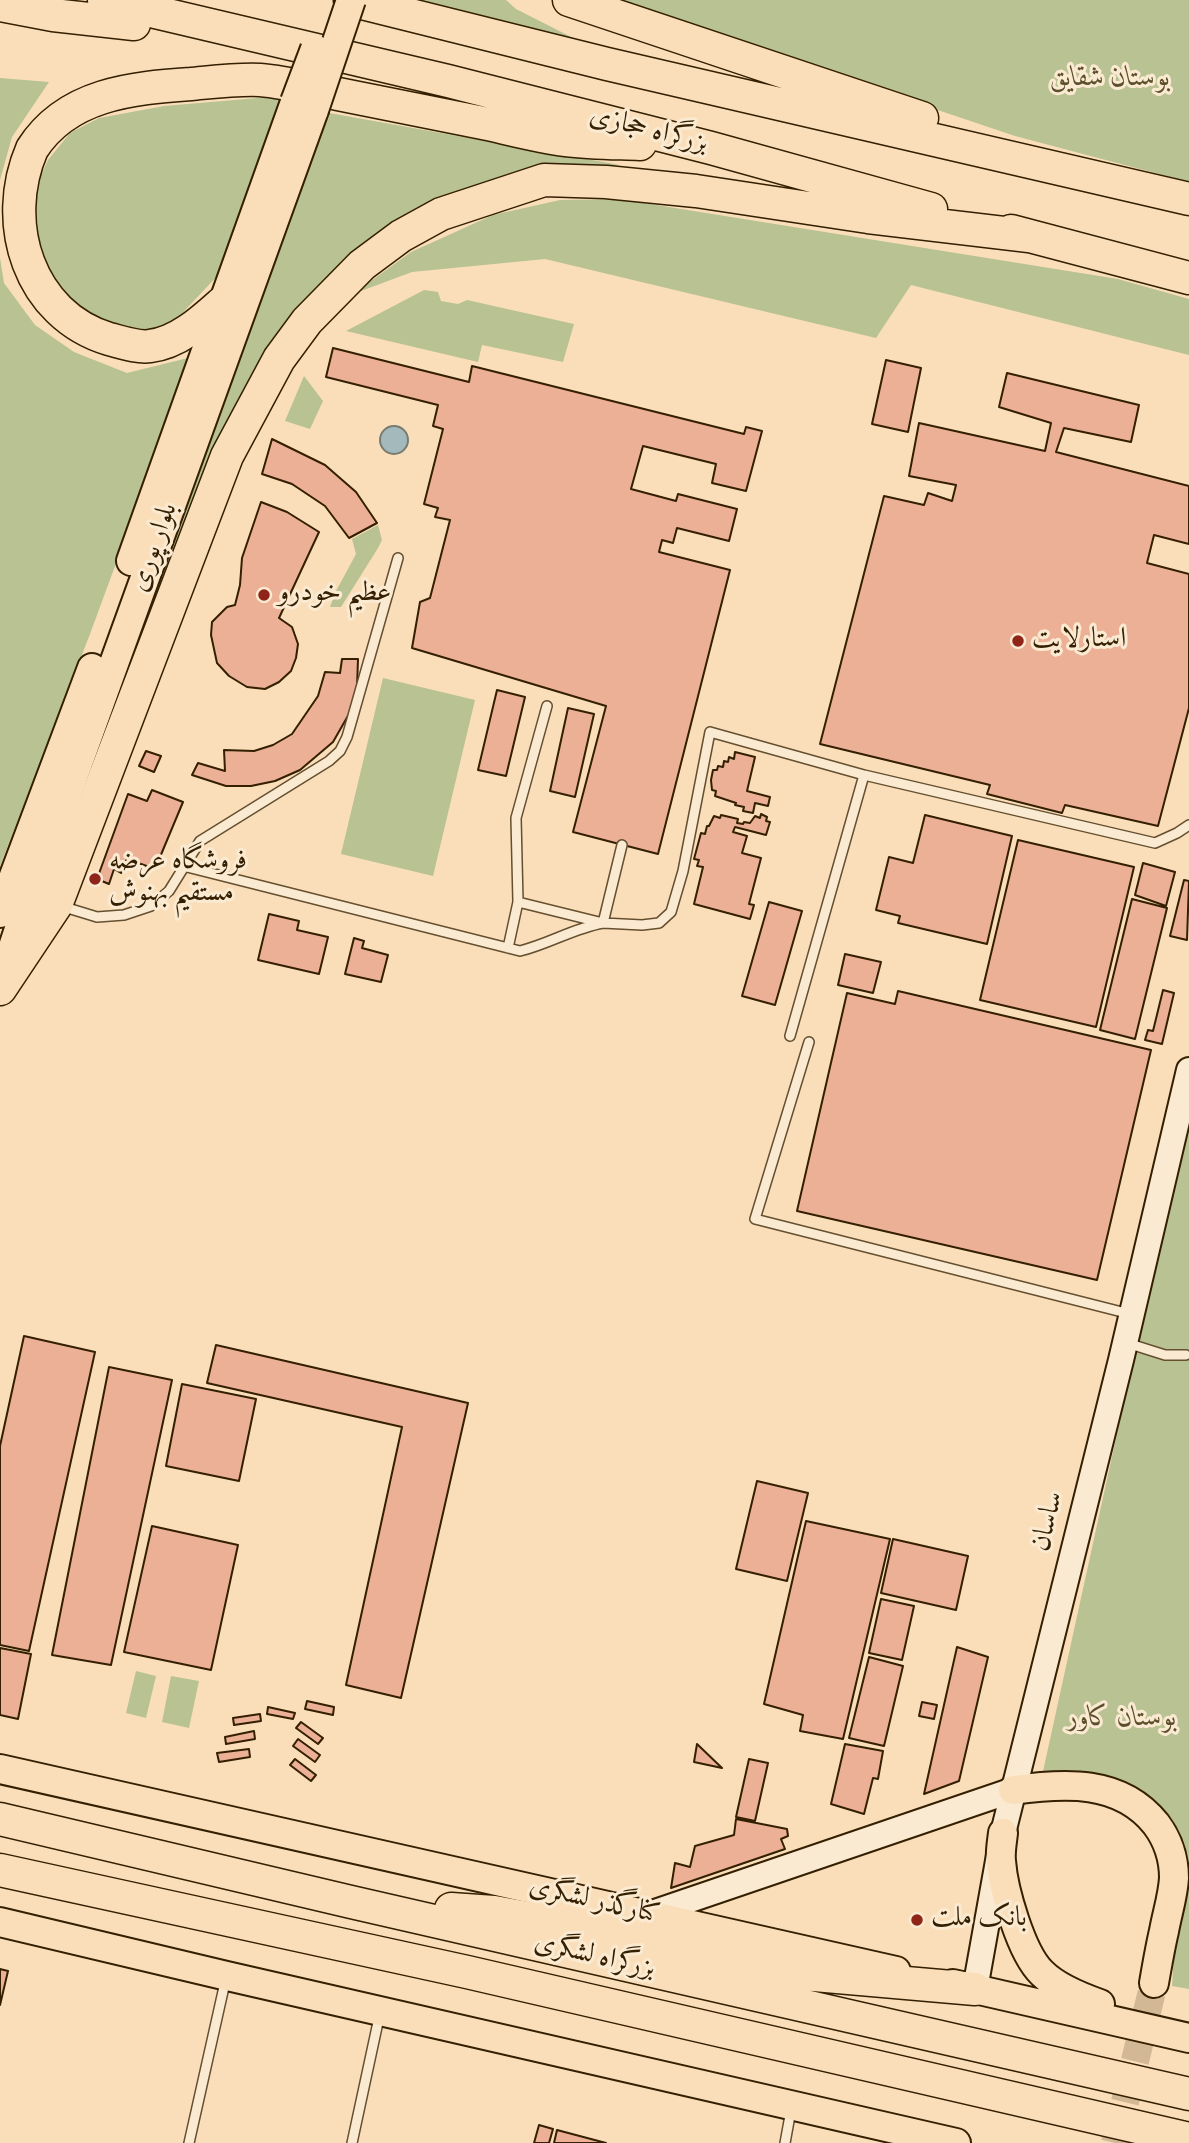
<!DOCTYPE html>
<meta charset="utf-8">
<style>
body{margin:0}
canvas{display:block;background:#f9deb9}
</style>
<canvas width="1189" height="2143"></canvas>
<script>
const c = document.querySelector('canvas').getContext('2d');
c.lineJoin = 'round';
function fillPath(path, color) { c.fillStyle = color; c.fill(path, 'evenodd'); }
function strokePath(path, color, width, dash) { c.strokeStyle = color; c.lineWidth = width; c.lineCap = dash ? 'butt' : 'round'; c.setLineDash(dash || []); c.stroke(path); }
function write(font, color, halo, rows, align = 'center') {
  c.font = font + ' "Sorts Mill Goudy",Amiri,serif'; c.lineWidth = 6; c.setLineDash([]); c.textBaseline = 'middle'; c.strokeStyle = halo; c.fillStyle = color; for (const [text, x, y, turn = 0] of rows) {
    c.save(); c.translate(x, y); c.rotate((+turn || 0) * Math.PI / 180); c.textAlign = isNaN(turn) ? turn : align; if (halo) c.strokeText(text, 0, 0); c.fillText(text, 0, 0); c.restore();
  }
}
const green = new Path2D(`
 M398,0H506L516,9L589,46Z
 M611,0H1189V182L1015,136Z
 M0,78L49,82L12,137L0,180Z
 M281,96L221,272L173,323L147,331L109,327L72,312L33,255L31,197L48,160L70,133L99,118L164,106Z
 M318,111L620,165L531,174L369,245L311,294L267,348L219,447L69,840L52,858Z
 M619,199L1118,279L1189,299V355L911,285L876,338L545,259L412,272L353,294L411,252L493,215L560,200Z
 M0,258L4,283L35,325L74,352L127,373L192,357L90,634L0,866Z
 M424,290L438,292L441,301L458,304L467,300L574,324L563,362L482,345L478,362L346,331Z
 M304,376L323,401L310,429L285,421Z
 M378,525L382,540L378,548L341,607H330L336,591L356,554L352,539Z
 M383,678L475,700L433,876L341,854Z
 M1189,1105V1989L1172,1986L1178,1891L1162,1820L1042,1776Z
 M136,1671L156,1676L146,1718L126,1713Z
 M171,1676L199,1681L189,1728L162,1722Z`);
const water = new Path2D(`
 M380 440a14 14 0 1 1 28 0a14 14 0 1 1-28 0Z`);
const building = new Path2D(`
 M333,348L469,382L472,366L744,434L746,427L762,431L746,491L712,483L716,464L643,446L631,489L676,501L678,494L737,509L729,541L677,528L673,543L662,540L659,552L730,570L658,854L573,832L606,706L412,648L420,602L430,598L450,520L435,517L438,508L424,504L443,429L433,426L438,405L326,377Z
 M886,360L921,368L908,432L872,424Z
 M1007,373L1139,405L1131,442L1064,428L1056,452L1189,486V544L1154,535L1147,563L1189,574V708L1158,826L1065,805L1062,813L987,794L990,785L820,744L884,496L924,505L928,493L952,501L956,485L909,476L919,423L1045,451L1051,423L999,407Z
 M272,439L325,465L356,492L377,523L349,538L325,506L292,484L262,474Z
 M261,502L287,512L319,532L279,618L292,627L298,644L296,658L291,671L279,682L265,689L247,687L229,676L217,663L211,635L212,622L227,607L235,605L240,585L242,558Z
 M342,659H358L357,688L353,707L333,742L300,770L275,781L251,786H226L192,775L198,763L225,771L224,750L254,751L273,745L292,734L318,696L325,672L340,673Z
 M497,690L525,697L506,776L478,770Z
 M568,708L594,714L575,797L550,791Z
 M146,751L161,756L154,772L139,766Z
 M735,752L755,757L747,791L770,797L768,806L755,803L753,813L743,811L744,807L735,805L736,803L715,796L716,791L712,790L711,780L713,770H717L718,766L723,767L724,761L728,762L729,757L734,759Z
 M152,790L183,802L155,869L127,859L121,873L114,869L109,884L97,879L128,794L147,801Z
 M761,814L767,817L766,821L770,822L766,835L735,827L733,832L747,836L742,853L761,858L749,904L754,905L750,919L694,904L703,867L697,866L699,860L694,859L701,833L705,834L707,826H709L714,816L720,818L721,815L738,819L737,823L743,824L744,822L750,823L755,816L760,818Z
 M925,815L1012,836L987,944L898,923L900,916L876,910L889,857L913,863Z
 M1018,840L1134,867L1096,1027L980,1000Z
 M1143,863L1175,872L1166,906L1135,895Z
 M1184,880L1189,881L1187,940L1170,936Z
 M1132,899L1167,908L1135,1039L1100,1030Z
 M769,902L802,911L775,1005L742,996Z
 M269,914L299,921L297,930L328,937L319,974L258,960Z
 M354,938L364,941L362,948L388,955L381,982L345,974Z
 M845,954L881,962L873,993L838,985Z
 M1163,990L1174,993L1162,1044L1145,1040L1148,1030L1153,1031Z
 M898,991L1151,1050L1097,1280L797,1211L847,993L895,1004Z
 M24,1336L95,1352L29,1651L0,1645V1446Z
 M216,1345L468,1403L401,1698L346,1685L402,1427L207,1383Z
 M109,1367L172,1380L111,1665L52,1655Z
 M182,1384L256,1399L239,1481L166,1466Z
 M757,1481L808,1493L787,1581L736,1569Z
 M806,1521L890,1539L843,1739L800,1731L803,1715L764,1704Z
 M152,1526L238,1545L211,1670L124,1652Z
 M893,1539L968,1556L956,1610L881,1593Z
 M881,1599L914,1606L902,1660L869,1653Z
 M957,1647L988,1657L959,1781L924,1794Z
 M0,1648L31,1654L18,1719L0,1715Z
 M869,1657L903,1666L884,1746L849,1738Z
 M307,1701L334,1707L333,1715L305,1709Z
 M922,1702L937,1705L934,1719L919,1716Z
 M268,1707L295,1713L293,1719L267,1714Z
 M260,1714L261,1721L234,1725L233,1718Z
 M301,1722L323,1738L318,1744L296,1728Z
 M254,1731L255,1739L226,1744L225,1737Z
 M298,1739L320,1755L315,1762L293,1746Z
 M697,1744L722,1768L694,1762Z
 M845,1744L883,1751L878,1779L873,1778L864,1814L831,1804Z
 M249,1749L250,1757L219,1762L217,1753Z
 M295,1759L316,1775L311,1781L290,1765Z
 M749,1759L768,1763L755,1821L736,1817Z
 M736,1819L787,1829L788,1836L781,1839L785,1849L671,1888L675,1863L690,1867L695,1846L734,1835Z
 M0,1969L8,1971L0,2005Z
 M539,2125L553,2129L549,2143H534Z
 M557,2130L606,2143H554Z`);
const primaryTunnel = new Path2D(`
 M1115,2143L1154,1983`);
const lane = new Path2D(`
 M183,866L520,951C549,944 574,928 603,923L622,845
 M518,902L603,923L642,925L659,923L671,912L683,871L710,732L864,775L1155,843L1177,833L1189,825
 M61,906L97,917L124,915L151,906L169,891L200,841L329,761L340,751L347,737L398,558
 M508,948L518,902L516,818L547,706
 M790,1036L864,775
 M809,1042L755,1219L1130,1314
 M1127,1343L1165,1355H1186
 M189,2143L226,1978
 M352,2143L380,2013
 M785,2143L791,2110`);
const secondary = new Path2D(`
 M646,1915L1013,1790
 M975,1989L1003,1833L1121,1360L1189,1070`);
const primary = new Path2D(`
 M131,561L295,102
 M0,913L92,668
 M5,971L30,896L314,110
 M0,1769L896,1971
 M1013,1790C1064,1783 1120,1779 1156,1824C1168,1840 1174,1858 1174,1878C1173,1896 1167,1914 1164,1931C1160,1948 1157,1966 1154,1983
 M1003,1833C1002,1842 1000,1852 1001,1861C1003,1889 1021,1953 1042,1973C1057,1988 1080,1997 1100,2004
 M0,1922L227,1976L956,2143
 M953,1984L1189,2038`);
const highway = new Path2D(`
 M104,0L448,81L711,148L931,209
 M350,0L607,64L1189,199
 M569,0L922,118
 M0,5L53,15L134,24
 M1011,231L1189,278
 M222,303C203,320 178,343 150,346C138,348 121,342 109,339C29,315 0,223 32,149C67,94 132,88 191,84C213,82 237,79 260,80C286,82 312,89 338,94C388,104 438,114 488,124C514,130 540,137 566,140C590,143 615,143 640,144
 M0,989L56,905L227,456L279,359L307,321L362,265L401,236L441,214L544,180L606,182L696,191L868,217L1029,236
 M0,1819L351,1902L1189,2094
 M0,1870L467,1972L1189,2139
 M451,1909L494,1912L538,1920L780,1972L975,1989`);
const primaryBridge = new Path2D(`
 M295,102L315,49
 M314,110L351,0`);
const markers = [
 [264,595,7,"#8f2418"],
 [1018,641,7,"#8f2418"],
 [95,879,7,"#8f2418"],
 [917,1920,7,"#8f2418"]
];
const parkNames = [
 ["بوستان شقایق",1110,80],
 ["بوستان کاور",1122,1720]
];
const streetNames = [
 ["بزرگراه حجازی",648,132,14],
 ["بلوار پوری",156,548,-70],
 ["ساسان",1050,1522,-76],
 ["کنارگذر لشگری",594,1903,13],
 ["بزرگراه لشگری",594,1958,13]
];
const poiNames = [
 ["عظیم خودرو",278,595],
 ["استارلایت",1032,641],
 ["فروشگاه عرضه",109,863],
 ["مستقیم بهنوش",109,895],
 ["بانک ملت",931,1920]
];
fillPath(green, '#b9c292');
fillPath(water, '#a4b9bb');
strokePath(water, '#777b71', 2);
fillPath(building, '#ecb096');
strokePath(building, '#341f01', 2);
strokePath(primaryTunnel, '#d2b894', 28, [28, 14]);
strokePath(lane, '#654f2f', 12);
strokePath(secondary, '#341f01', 28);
strokePath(primary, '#341f01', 32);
strokePath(highway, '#341f01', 35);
strokePath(lane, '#fbead2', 9);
strokePath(secondary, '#fbead2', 24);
strokePath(primary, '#f9deb9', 28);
strokePath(highway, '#f9deb9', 32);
strokePath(primaryBridge, '#341f01', 32, []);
strokePath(primaryBridge, '#f9deb9', 28);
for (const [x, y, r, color] of markers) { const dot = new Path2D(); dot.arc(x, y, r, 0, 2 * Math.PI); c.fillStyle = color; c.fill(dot); strokePath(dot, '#fbead2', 2.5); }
write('italic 28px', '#5c502c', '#fbead2', parkNames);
write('28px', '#341f01', '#fbead2', streetNames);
write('28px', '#341f01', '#fbead2', poiNames, 'left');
</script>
